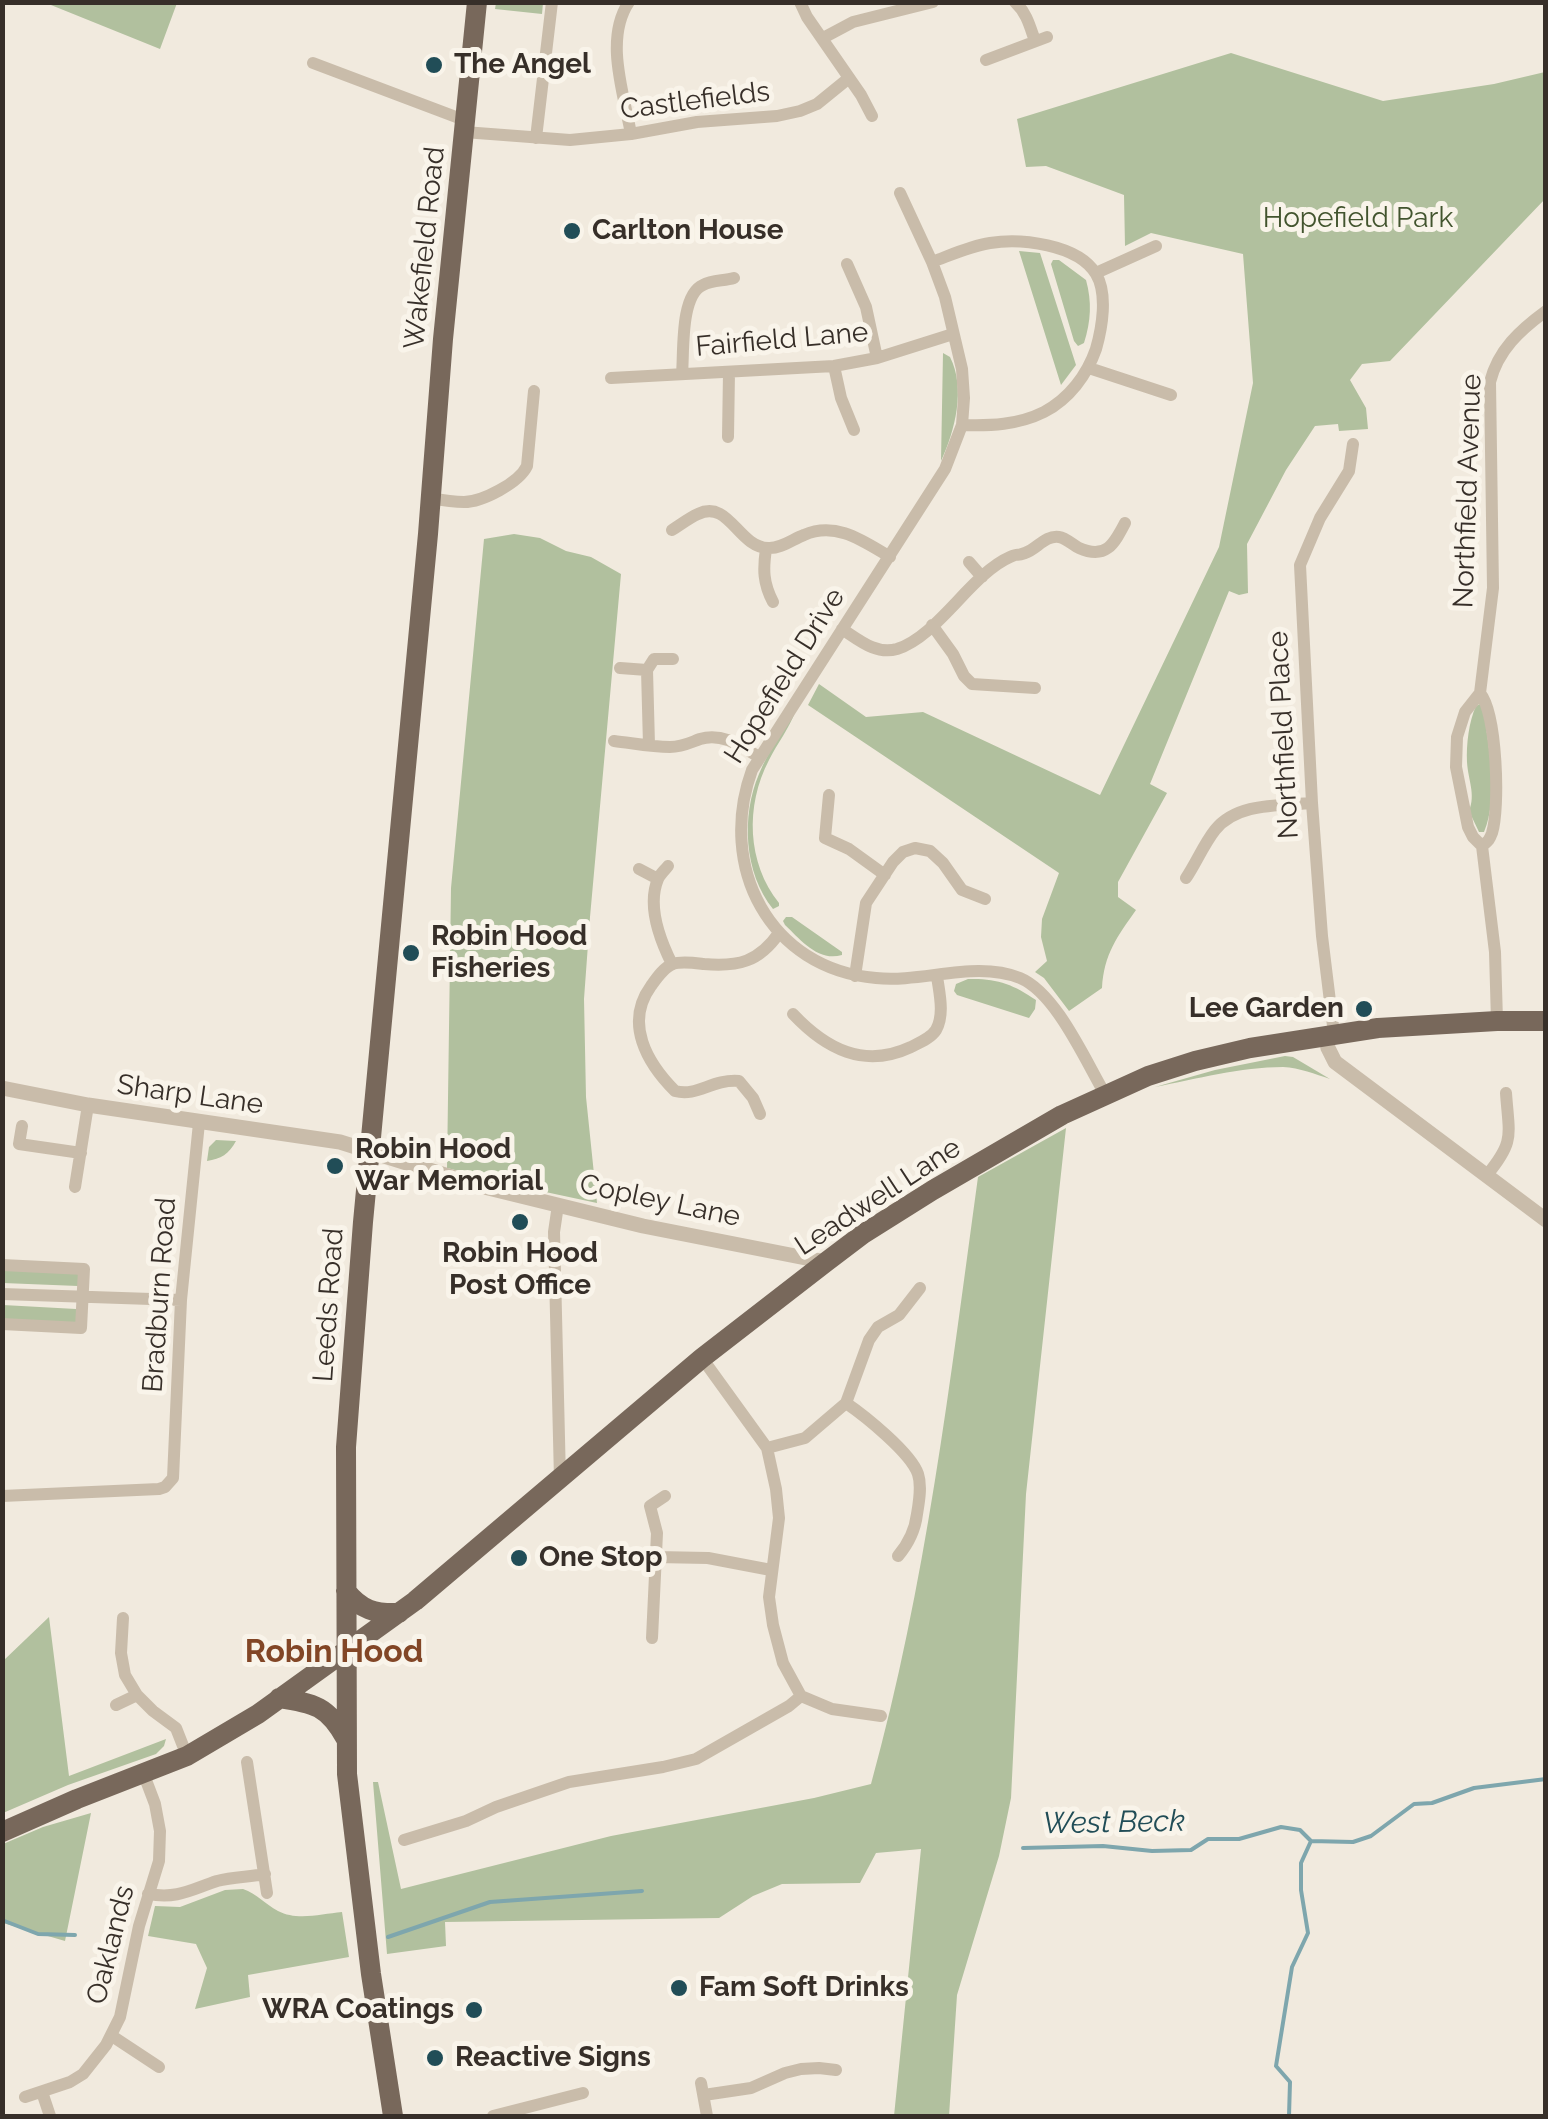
<!DOCTYPE html>
<style>
body{margin:0}
#map{position:relative;width:1548px;height:2119px;overflow:hidden;background:#f1eade;font-family:Raleway,sans-serif}
canvas{display:block}
.frame{position:absolute;inset:0;border:5px solid #372f29;pointer-events:none}
</style>
<div id="map">
<canvas width="1548" height="2119"></canvas>
<div class="frame"></div>
</div>
<script>
const c = document.querySelector('canvas').getContext('2d');
c.lineJoin = 'round';
function fillPath(path, color) { c.fillStyle = color; c.fill(path, 'evenodd'); }
function strokePath(path, color, width, dash) { c.strokeStyle = color; c.lineWidth = width; c.lineCap = dash ? 'butt' : 'round'; c.setLineDash(dash || []); c.stroke(path); }
function write(font, color, halo, rows, align = 'center') {
  c.font = font + ' Raleway,sans-serif'; c.lineWidth = 10; c.setLineDash([]); c.textBaseline = 'middle'; c.strokeStyle = halo; c.fillStyle = color; for (const [text, x, y, turn = 0] of rows) {
    c.save(); c.translate(x, y); c.rotate((+turn || 0) * Math.PI / 180); c.textAlign = isNaN(turn) ? turn : align; if (halo) c.strokeText(text, 0, 0); c.fillText(text, 0, 0); c.restore();
  }
}
const green = new Path2D(`
 M46,3H177L160,49Z
 M496,3H543L542,14L495,9Z
 M1231,53L1383,101L1494,84L1545,72V199L1390,361L1362,364L1350,380L1366,408L1368,429L1339,431L1338,424L1315,426L1286,470L1247,544L1248,593L1239,595L1229,591L1150,784L1167,793L1118,882V897L1136,910C1117,937 1104,954 1102,988L1069,1011L1044,978L1035,972L1047,961L1041,937L1042,919L1059,873L808,705L819,684L866,717L923,712L1100,795L1219,547L1253,383L1243,254L1151,233L1125,246L1124,195L1046,166L1026,167L1017,119Z
 M1019,251L1040,253L1076,365L1061,385Z
 M1053,260H1059L1086,280C1092,302 1091,321 1084,343L1078,346L1074,341L1051,264Z
 M943,353L950,357C966,388 955,431 941,461Z
 M514,534L540,538L566,551L591,557L621,574L590,917L584,999L586,1097L597,1203L522,1187L447,1168L451,888L484,539Z
 M1480,704L1483,706C1488,743 1499,796 1484,832H1479L1469,811C1476,794 1468,780 1467,762C1466,745 1469,721 1476,706Z
 M795,712C790,727 777,744 769,760C745,806 747,863 779,903V906L773,909C744,873 741,816 759,774C768,752 782,732 795,712Z
 M786,917H792L842,952V955C818,962 801,940 785,925L783,921Z
 M968,979C996,978 1013,984 1036,1000L1035,1009L1029,1018L957,995L954,991L956,984Z
 M1285,1056L1293,1057L1330,1079C1315,1074 1300,1068 1283,1067C1241,1067 1196,1079 1155,1087L1215,1070Z
 M1066,1128L1026,1494L1011,1798L999,1856L957,1995L949,2116H894L921,1849L876,1853L860,1883L782,1884L753,1896L719,1918L445,1922L446,1946L387,1954L373,1782H378L401,1889L611,1836L814,1798L871,1784C926,1586 950,1381 978,1177Z
 M216,1140L236,1141C229,1154 221,1159 207,1161L209,1147Z
 M3,1269L78,1272V1286L3,1283Z
 M3,1305L76,1309V1323L3,1320Z
 M49,1617L69,1776L166,1739L164,1746L156,1754L68,1785L3,1813V1661Z
 M91,1813L65,1941L3,1923V1844L43,1827Z
 M243,1889C257,1894 265,1904 278,1911C297,1921 321,1914 342,1912L349,1957L248,1975L250,1997L195,2009L207,1968L196,1944L148,1936L155,1906L180,1907L225,1890Z`);
const stream = new Path2D(`
 M1023,1848L1103,1846L1152,1851L1191,1850L1208,1839H1239L1281,1827L1300,1830L1311,1841L1353,1842L1371,1836L1414,1804L1432,1803L1474,1788L1546,1779
 M2,1920L38,1934L75,1935
 M388,1937L490,1902L642,1891
 M1289,2116L1290,2082L1276,2066L1292,1967L1308,1933L1301,1890V1863L1311,1841`);
const minor = new Path2D(`
 M629,2C604,39 624,94 631,134
 M800,2L807,17L861,95L872,116
 M1015,2C1027,13 1030,27 1035,41
 M823,38L853,22L933,2
 M986,60L1047,37
 M313,63L464,120
 M464,132L570,140L631,134L697,122L777,116L800,111L817,104L849,78
 M536,138L552,2
 M900,193L932,262L945,297L962,369L964,398L962,425L945,469L752,770C717,866 769,969 876,978C923,983 975,960 1020,978C1056,993 1085,1060 1105,1094
 M932,262C951,255 970,246 990,243C1020,238 1078,244 1096,274C1108,294 1102,328 1096,349C1087,375 1069,399 1044,412C1018,425 990,426 962,425
 M847,264L866,307L877,358
 M1096,273L1156,246
 M834,366L841,398L854,430
 M1089,368L1171,395
 M682,374C684,352 680,295 703,285C712,280 724,281 734,278
 M611,378L834,366L877,358L953,334
 M728,437L729,372
 M430,498C441,500 453,502 464,502C482,502 519,483 527,466L534,391
 M672,530C680,525 689,518 698,514C729,499 738,547 768,548C781,549 793,539 804,535C836,521 863,541 890,557
 M766,549C763,569 763,583 773,602
 M969,562L982,577
 M932,625L953,654L964,676L972,684L1035,688
 M842,629C859,640 876,655 897,649C938,636 971,574 1010,557C1021,552 1014,557 1025,553C1037,549 1045,535 1059,537C1066,538 1073,545 1079,548C1106,560 1114,544 1125,523
 M620,668L647,670L654,659H673
 M647,670L649,745
 M1480,693C1497,714 1500,807 1492,833C1489,841 1488,841 1482,846
 M614,741C632,743 651,747 670,747C682,747 689,743 700,739C722,732 741,746 759,757
 M829,795L825,838L849,849L885,875
 M668,866C665,870 660,874 658,879C647,905 660,940 672,964
 M639,869L658,879
 M1186,878C1196,863 1204,844 1215,830C1237,802 1280,806 1312,803
 M855,976L866,903L893,862L903,852L915,848L930,851L943,863L962,890L985,899
 M793,1014C826,1049 864,1069 911,1047C919,1043 931,1038 936,1030C945,1014 939,992 937,976
 M1497,1021L1495,952L1482,846L1473,837L1468,827L1456,767L1457,737L1465,712L1480,693L1493,588L1490,382C1498,350 1520,330 1546,311
 M1334,1034L1322,936L1312,803L1300,565L1320,518L1349,471L1353,444
 M760,1114L753,1098L739,1081C711,1079 698,1097 675,1091C647,1063 624,1023 651,986C656,979 664,967 673,964C681,961 695,963 704,964C738,967 759,962 779,933
 M22,1126L19,1144L81,1153
 M1487,1175C1515,1141 1509,1136 1506,1093
 M75,1187L88,1105
 M558,1205L554,1232L560,1479
 M2,1265L84,1269L81,1328L2,1324
 M2,1294L181,1300
 M702,1358L767,1448L776,1489L779,1518L769,1597L773,1625L783,1663L801,1696L832,1709L881,1716
 M846,1403C865,1416 911,1453 918,1474C922,1486 919,1502 917,1514C915,1531 909,1543 898,1556
 M767,1448L805,1438L846,1403L869,1340L878,1327L899,1315L920,1288
 M2,1496L159,1489L165,1487L173,1478L181,1300L199,1123
 M656,1557L708,1558L771,1570
 M123,1618L121,1653L125,1675L137,1695L153,1711L176,1728L187,1756
 M652,1638L657,1533L650,1506L665,1496
 M116,1705L137,1695
 M247,1762L267,1893
 M404,1840L466,1821L496,1807L569,1782L663,1767L696,1759L789,1706L801,1696
 M148,1894C178,1899 190,1890 217,1881C233,1877 249,1877 265,1874
 M112,2036L159,2067
 M701,2083L707,2116
 M42,2092L50,2116
 M704,2095L751,2088L785,2073L801,2069L819,2068L836,2070
 M25,2097L70,2082L83,2074L106,2045L120,2017L139,1926L159,1861L160,1831L155,1804L144,1775
 M493,2116L583,2093`);
const tertiary = new Path2D(`
 M1326,1035L1328,1048L1335,1062L1546,1220
 M2,1088L88,1105L340,1142L480,1186L643,1226L826,1262`);
const primary = new Path2D(`
 M346,1591C361,1610 375,1614 399,1613
 M279,1698C314,1703 328,1706 346,1739
 M2,1832L77,1799L187,1756L258,1714L415,1601L702,1358L826,1262L863,1234L933,1190L1062,1115L1148,1076L1195,1061L1250,1048L1378,1028L1497,1021H1546
 M393,2116L371,1974L347,1774L346,1447L363,1222L428,534L443,339L477,2`);
const markers = [
 [434,65,10,"#214d57"],
 [572,231,10,"#214d57"],
 [411,953,10,"#214d57"],
 [1364,1009,10,"#214d57"],
 [335,1166,10,"#214d57"],
 [520,1222,10,"#214d57"],
 [519,1558,10,"#214d57"],
 [679,1988,10,"#214d57"],
 [474,2010,10,"#214d57"],
 [435,2058,10,"#214d57"]
];
const poiNames = [
 ["The Angel",454,65],
 ["Carlton House",592,231],
 ["Robin Hood",431,937],
 ["Fisheries",431,969],
 ["Lee Garden",1344,1009,"right"],
 ["Robin Hood",355,1150],
 ["War Memorial",355,1182],
 ["Robin Hood",520,1254,"center"],
 ["Post Office",520,1286,"center"],
 ["One Stop",539,1558],
 ["Fam Soft Drinks",699,1988],
 ["WRA Coatings",454,2010,"right"],
 ["Reactive Signs",455,2058]
];
const streetNames = [
 ["Castlefields",695,101,-7],
 ["Wakefield Road",425,248,-84],
 ["Fairfield Lane",782,340,-5],
 ["Northfield Avenue",1468,491,-88],
 ["Hopefield Drive",785,676,-58],
 ["Northfield Place",1284,735,-93],
 ["Sharp Lane",190,1095,8],
 ["Leadwell Lane",878,1197,-33],
 ["Copley Lane",660,1201,12],
 ["Bradburn Road",160,1295,-86],
 ["Leeds Road",329,1305,-86],
 ["Oaklands",111,1945,-76]
];
const parkNames = [
 ["Hopefield Park",1358,219]
];
const waterNames = [
 ["West Beck",1114,1823,-1]
];
const quarterNames = [
 ["Robin Hood",334,1652]
];
fillPath(green, '#b1c09e');
strokePath(stream, '#7ea6ad', 4);
strokePath(minor, '#c9bcaa', 12);
strokePath(tertiary, '#c9bcaa', 15);
strokePath(primary, '#78685b', 20);
for (const [x, y, r, color] of markers) { const dot = new Path2D(); dot.arc(x, y, r, 0, 2 * Math.PI); c.fillStyle = color; c.fill(dot); strokePath(dot, '#f9f4ea', 4); }
write('bold 28px', '#372f29', '#f9f4ea', poiNames, 'left');
write('28px', '#372f29', '#f9f4ea', streetNames);
write('28px', '#42542e', '#f9f4ea', parkNames);
write('italic 30px', '#214d57', '#f9f4ea', waterNames);
write('bold 32px', '#824626', '#f9f4ea', quarterNames);
</script>
